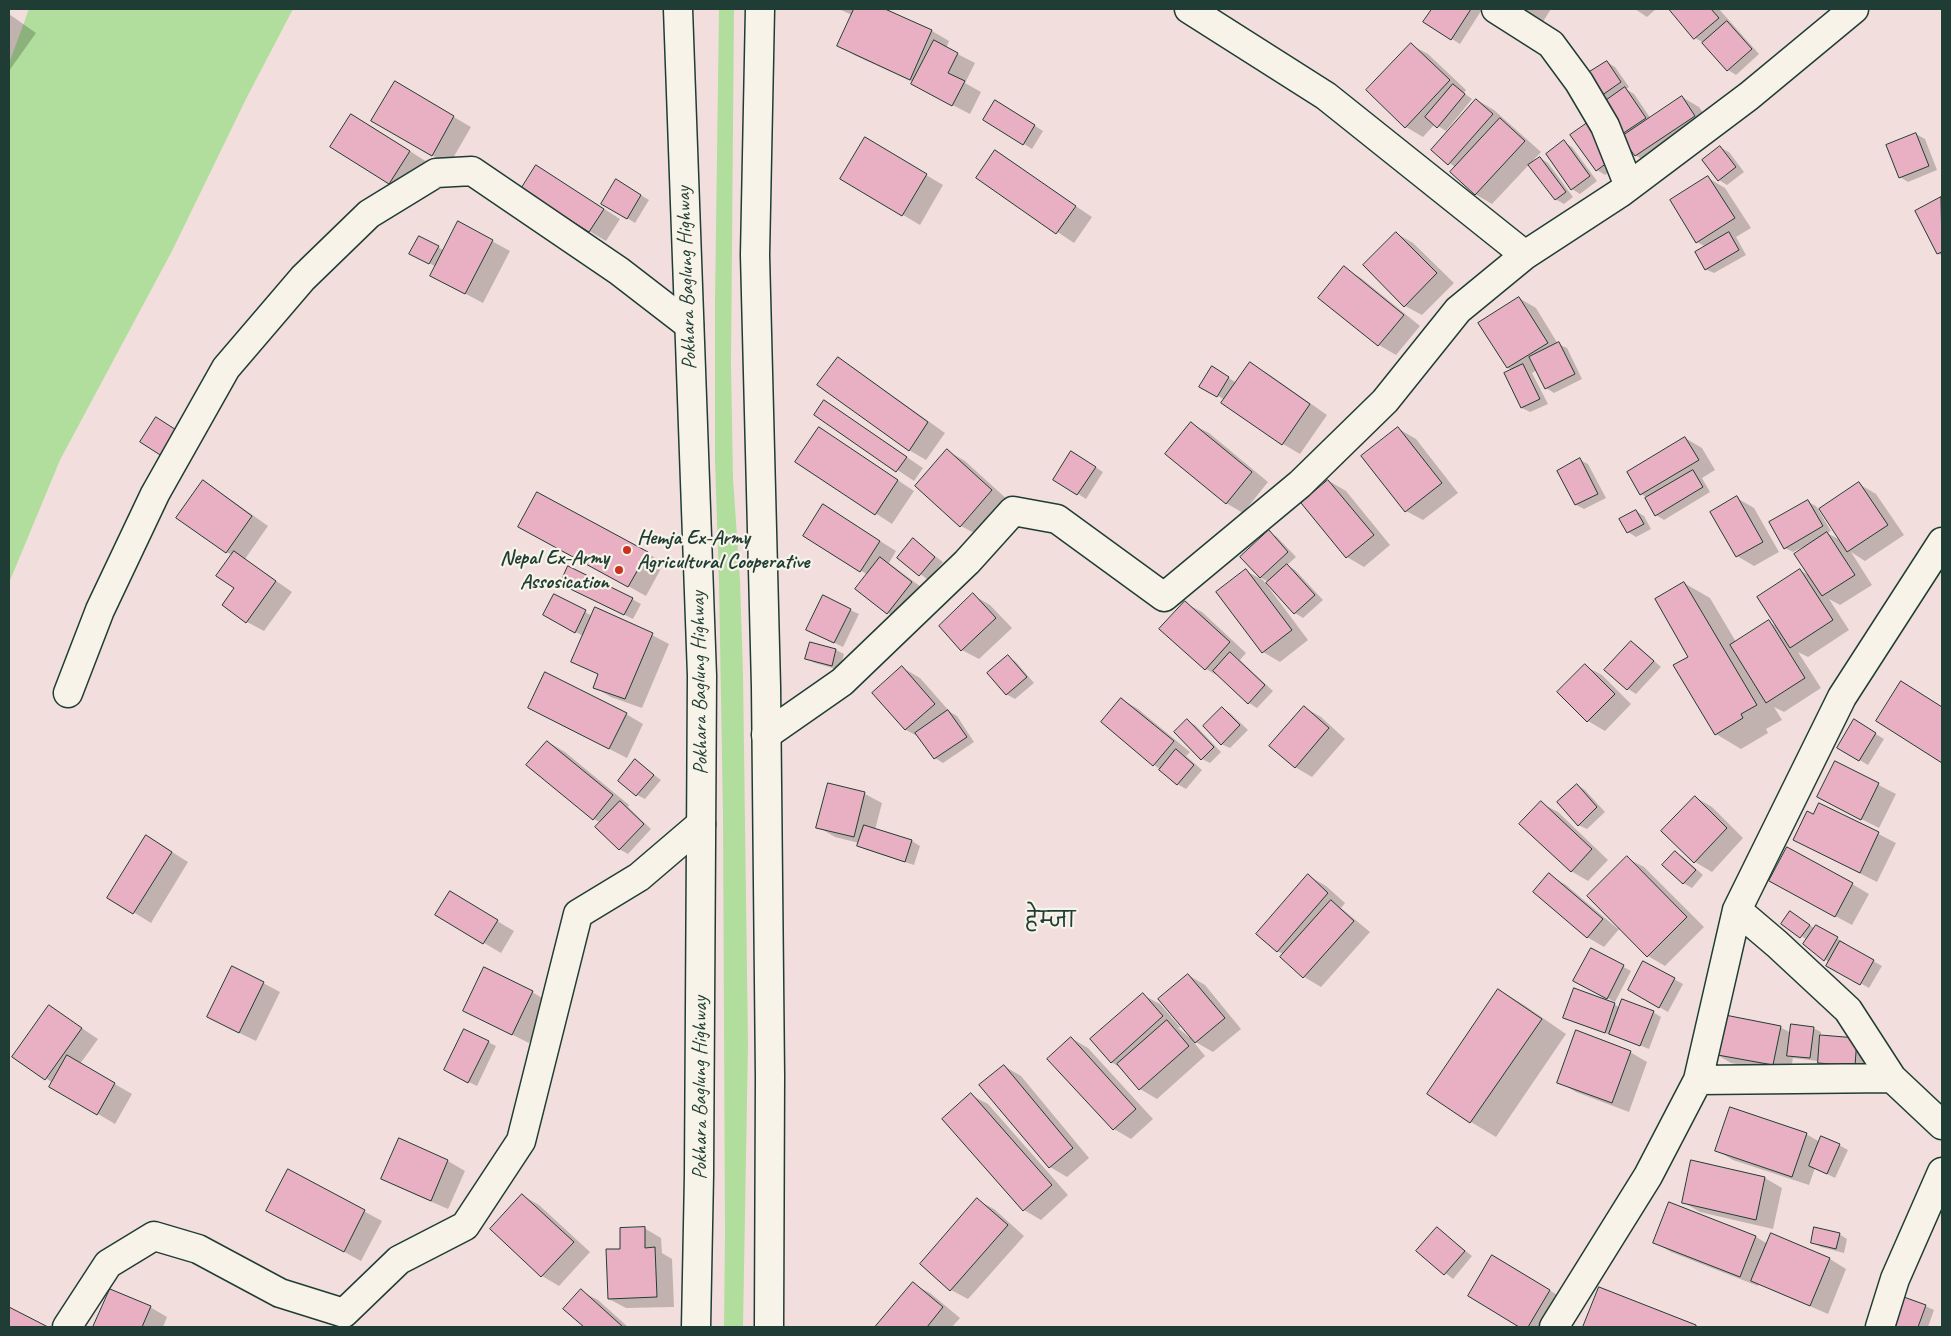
<!DOCTYPE html>
<meta charset="utf-8">
<style>
body{margin:0}
#map{position:relative;width:1951px;height:1336px;overflow:hidden;background:#f2dfdd;font-family:Caveat,sans-serif}
canvas{display:block}
.frame{position:absolute;inset:0;border:10px solid #1f3d34;pointer-events:none}
</style>
<div id="map">
<canvas width="1951" height="1336"></canvas>
<div class="frame"></div>
</div>
<script>
const c = document.querySelector('canvas').getContext('2d');
c.lineJoin = 'round';
function fillPath(path, color) { c.fillStyle = color; c.fill(path, 'evenodd'); }
function strokePath(path, color, width, dash) { c.strokeStyle = color; c.lineWidth = width; c.lineCap = dash ? 'butt' : 'round'; c.setLineDash(dash || []); c.stroke(path); }
function write(font, color, halo, rows, align = 'center') {
  c.font = font + ' Caveat,"Playpen Sans Deva",sans-serif'; c.lineWidth = 4.5; c.setLineDash([]); c.textBaseline = 'middle'; c.strokeStyle = halo; c.fillStyle = color; for (const [text, x, y, turn = 0] of rows) {
    c.save(); c.translate(x, y); c.rotate((+turn || 0) * Math.PI / 180); c.textAlign = isNaN(turn) ? turn : align; if (halo) c.strokeText(text, 0, 0); c.fillText(text, 0, 0); c.restore();
  }
}
const green = new Path2D(`
 M29,9H293L247,97L172,251L60,460L9,583V63Z
 M719,9H734L731,364L733,478L740,580L743,674L748,1044L743,1327H724L725,1234L723,816L719,583L715,460V299Z`);
const shadow = new Path2D(`
 M839,9H882L932,31L949,41L946,48L975,63L965,83L981,92L970,114L929,93L913,82L856,56L839,46L852,15Z
 M1434,9H1478L1481,11L1460,44L1425,22Z
 M1509,9H1551L1539,28Z
 M1635,9H1656L1647,17Z
 M1671,9H1719L1759,54L1736,75L1728,70L1704,43L1695,38Z
 M9,14L36,33L9,71Z
 M1411,45L1428,54L1466,90L1464,93L1472,99L1446,131L1435,124L1423,137L1406,127Z
 M1607,62L1615,67L1629,87L1626,89L1634,94L1651,119L1682,97L1699,107L1712,126L1652,165L1635,155L1626,135L1622,133L1598,97Z
 M395,83L471,127L449,165L373,121Z
 M1477,100L1494,110L1541,152L1492,204L1475,194L1456,168L1433,150Z
 M1004,106L1043,131L1032,149L1024,144Z
 M369,125L427,162L407,193L332,147Z
 M1916,134L1925,139L1937,170L1908,182L1900,177Z
 M1572,135L1622,162L1605,175L1597,170Z
 M865,139L943,185L920,225L842,179Z
 M1564,142L1572,147L1597,181L1580,194L1572,189Z
 M1721,148L1729,152L1744,172L1727,185L1719,180Z
 M995,152L1092,217L1074,243L977,178Z
 M1540,158L1548,163L1573,197L1564,204L1555,199Z
 M554,177L620,219L606,241L589,231Z
 M1708,178L1725,188L1751,228L1736,237L1746,255L1714,273L1705,269L1706,247L1697,242Z
 M617,181L649,200L635,223L603,203Z
 M1941,198L1942,199V256L1938,253Z
 M459,223L510,251L483,303L449,285L436,267L424,260L419,237L445,251Z
 M1396,233L1413,243L1454,283L1422,315L1405,306Z
 M1344,268L1361,278L1420,326L1396,355L1379,345L1320,298Z
 M1519,298L1536,308L1558,344L1567,348L1582,379L1554,393L1546,388L1537,370L1532,373L1548,404L1530,412L1522,408L1506,374L1513,370L1508,368L1480,323Z
 M838,359L855,369L945,433L926,460L909,450Z
 M1250,364L1267,373L1327,415L1300,454L1283,444L1225,400L1201,386L1212,368L1237,383Z
 M824,402L923,468L914,481L815,415Z
 M1192,424L1209,433L1268,482L1243,513L1226,503Z
 M1399,429L1416,439L1458,493L1423,520L1406,511Z
 M1685,438L1702,448L1715,470L1702,478L1710,492L1664,520L1656,515L1648,498L1641,494Z
 M836,439L914,491L892,524L797,462Z
 M948,451L965,461L1009,501L978,535L961,526Z
 M1080,457L1103,472L1086,499L1055,479Z
 M1580,460L1588,464L1606,498L1584,509L1576,505L1559,471Z
 M1329,481L1346,491L1390,545L1364,567L1347,557Z
 M203,482L220,492L268,526L245,559L292,592L264,631L247,622L235,588L232,555L226,552Z
 M1859,484L1876,494L1904,535L1865,561L1851,552L1872,585L1840,605L1829,599L1849,630L1808,657L1798,652L1821,688L1784,712L1774,707L1782,720L1766,729L1768,733L1741,749L1716,734L1690,657L1684,583L1710,598L1736,642L1769,622L1777,627L1800,570L1811,577L1803,547L1793,552L1785,548L1808,502L1816,506L1831,531L1827,533L1842,541Z
 M1737,498L1754,508L1779,552L1754,566L1737,556Z
 M1636,511L1644,516L1651,529L1636,537L1628,532Z
 M840,516L896,551L889,563L929,593L905,623L888,613L856,589L868,575L804,535Z
 M1269,532L1277,537L1296,557L1287,565L1295,570L1323,600L1303,618L1295,613L1269,582L1261,578L1242,557Z
 M537,536L647,553L664,563L646,596Z
 M913,540L943,562L928,580L899,557Z
 M1246,571L1263,580L1308,640L1280,662L1263,652Z
 M569,588L632,599L641,604L633,619Z
 M555,595L592,616L595,609L652,635L669,644L642,708L611,697L594,687L599,675L573,661L583,636L544,615Z
 M973,595L990,605L1012,628L979,659L962,650Z
 M1185,603L1202,612L1246,653L1240,660L1273,691L1257,708L1249,703L1223,679L1206,669L1161,629Z
 M850,610L859,614L843,647L816,634Z
 M1631,642L1639,647L1661,667L1636,694L1628,689L1606,670Z
 M836,650L844,654L840,670L815,663L807,659Z
 M1008,657L1016,662L1034,683L1015,699L1006,694Z
 M1585,666L1602,675L1631,704L1605,731L1588,721L1559,692Z
 M903,668L920,678L950,712L957,716L974,742L943,763L935,758L921,738L906,730L874,693Z
 M1902,682L1942,707V762L1878,720Z
 M1121,699L1138,709L1190,752L1186,756L1202,770L1186,789L1177,784L1103,722Z
 M1304,707L1321,717L1345,739L1312,777L1295,767Z
 M529,708L626,714L643,724L627,758Z
 M1222,708L1230,713L1248,730L1230,748L1221,744Z
 M1187,721L1195,725L1221,752L1210,763L1202,759Z
 M1854,721L1884,739L1868,765L1838,747Z
 M548,742L565,752L629,805L628,807L651,829L628,854L619,849L601,823L594,819Z
 M635,761L661,780L645,799L637,795Z
 M1836,763L1896,794L1879,828L1836,806Z
 M829,784L865,794L882,803L875,830L912,841L920,846L914,865L867,850L858,846L859,843L835,837L818,827Z
 M1577,785L1585,790L1605,812L1587,829L1578,825Z
 M1695,797L1712,807L1743,838L1712,872L1695,862Z
 M1541,803L1558,812L1608,860L1588,881L1571,871Z
 M1820,804L1896,843L1877,882L1794,840L1814,816Z
 M164,847L188,862L151,923L109,897Z
 M1675,852L1683,857L1703,875L1692,888L1683,883Z
 M1627,858L1644,867L1704,927L1665,966L1648,956L1620,928L1604,947L1587,937L1549,875L1566,885L1618,929Z
 M1309,876L1326,886L1345,903L1341,908L1370,932L1321,987L1304,977L1281,957L1283,954L1277,951Z
 M1852,884L1869,894L1852,925L1788,891Z
 M450,893L514,931L501,953L437,915Z
 M1799,917L1815,929L1816,926L1845,943L1844,945L1882,966L1869,988L1828,965L1830,963L1805,944L1807,940L1783,923Z
 M1591,949L1631,971L1615,1002L1583,985Z
 M1644,963L1683,984L1668,1012L1629,990Z
 M1188,975L1205,985L1241,1029L1213,1052L1192,1040L1205,1056L1157,1099L1140,1089L1123,1069L1111,1062L1143,995L1160,1004L1180,1027L1178,1028L1189,1037L1191,1036Z
 M263,983L280,992L256,1041L225,1026Z
 M1499,990L1524,1005L1566,1034L1496,1137L1471,1122L1429,1093Z
 M532,992L549,1002L529,1043L464,1011Z
 M1614,1004L1620,1008L1653,1012L1661,1017L1649,1049L1614,1035L1613,1036L1573,1022L1564,1017Z
 M49,1006L98,1039L80,1064L132,1094L115,1124L51,1086L53,1083L14,1057Z
 M1780,1027L1791,1033L1813,1028L1821,1032V1036L1865,1044L1863,1070L1828,1067L1818,1061L1793,1058L1790,1074L1731,1063L1714,1053Z
 M1071,1038L1088,1048L1153,1119L1131,1139L1114,1129Z
 M488,1042L496,1046L477,1086L454,1075Z
 M1630,1052L1647,1062L1629,1112L1576,1092L1559,1082Z
 M1004,1066L1021,1076L1089,1158L1067,1177L1050,1167Z
 M971,1095L988,1104L1068,1195L1041,1220L1024,1210Z
 M1806,1134L1820,1142L1839,1145L1848,1150L1835,1178L1815,1168L1809,1185L1733,1160L1716,1150Z
 M400,1140L448,1161L465,1171L448,1209L400,1188L383,1179Z
 M1692,1161L1765,1178L1782,1188L1773,1229L1700,1212L1683,1202Z
 M289,1171L382,1221L361,1261L285,1220Z
 M522,1195L539,1205L590,1252L559,1286L542,1276Z
 M977,1200L994,1209L1024,1236L968,1299L951,1290Z
 M1669,1203L1756,1237L1768,1244L1830,1259L1846,1269L1828,1314L1759,1284L1758,1286L1671,1252L1654,1242Z
 M644,1228L661,1238L662,1253L672,1259L674,1307L626,1308L609,1299Z
 M1437,1228L1472,1256L1453,1279L1418,1251Z
 M1839,1234L1847,1239L1844,1253L1821,1247L1812,1242Z
 M1510,1266L1567,1301L1551,1327H1522L1469,1295Z
 M913,1284L930,1293L960,1318L952,1327H877Z
 M1600,1288L1697,1327H1584Z
 M111,1290L150,1307L167,1317L163,1327H95Z
 M581,1291L598,1300L628,1327H586L565,1309Z
 M1925,1306L1934,1310L1928,1327H1892Z
 M9,1308L45,1327H9Z`);
const building = new Path2D(`
 M854,9H885L932,30L910,80L837,46Z
 M1432,9H1471L1451,40L1423,22Z
 M1669,9H1711L1719,18L1694,39Z
 M1727,21L1752,49L1727,71L1702,43Z
 M934,40L958,53L948,73L965,81L952,106L911,84Z
 M1411,43L1450,80L1405,128L1366,90Z
 M1607,61L1621,82L1598,98L1583,76Z
 M395,81L454,116L432,156L371,121Z
 M1453,84L1465,94L1437,128L1425,117Z
 M1625,87L1646,118L1622,134L1601,104Z
 M1682,96L1695,116L1635,156L1621,137Z
 M1476,99L1493,114L1448,165L1431,150Z
 M995,100L1035,125L1023,145L983,120Z
 M351,114L410,151L389,184L330,147Z
 M1500,118L1525,141L1475,195L1450,172Z
 M1590,121L1615,157L1596,171L1570,135Z
 M1916,133L1929,166L1899,178L1886,145Z
 M865,137L927,174L902,216L840,179Z
 M1564,140L1590,176L1571,190L1546,154Z
 M1720,146L1736,167L1718,181L1702,160Z
 M995,150L1076,206L1056,234L976,178Z
 M1540,157L1566,192L1555,200L1528,165Z
 M536,165L604,209L589,232L521,189Z
 M1708,176L1735,218L1696,243L1670,200Z
 M616,179L641,195L627,219L601,204Z
 M1941,197L1942,252L1937,254L1915,211Z
 M458,221L493,240L465,294L430,276Z
 M1396,232L1437,273L1404,307L1363,265Z
 M1729,232L1739,250L1705,270L1695,252Z
 M419,236L439,246L429,264L409,254Z
 M1344,266L1404,315L1378,346L1318,298Z
 M1519,297L1548,343L1507,368L1478,323Z
 M1559,342L1575,374L1545,389L1529,357Z
 M838,357L928,422L909,451L817,385Z
 M1250,362L1310,404L1282,445L1221,403Z
 M1523,364L1540,399L1521,408L1504,373Z
 M1212,366L1229,377L1217,397L1199,387Z
 M824,400L907,457L896,472L814,415Z
 M156,417L184,435L168,460L140,442Z
 M1191,422L1252,472L1226,504L1165,454Z
 M819,427L898,480L875,515L795,462Z
 M1398,427L1442,483L1405,512L1361,456Z
 M1685,437L1699,460L1640,495L1627,472Z
 M947,449L992,490L960,527L915,486Z
 M1071,451L1096,467L1077,495L1053,480Z
 M1580,458L1598,494L1575,505L1557,471Z
 M1693,470L1703,487L1655,516L1645,498Z
 M203,480L252,516L226,553L176,518Z
 M1328,480L1374,535L1346,558L1301,503Z
 M1859,482L1888,525L1847,552L1819,509Z
 M537,492L648,552L628,587L518,527Z
 M1737,496L1763,542L1736,557L1710,512Z
 M1808,500L1823,526L1784,549L1769,522Z
 M823,504L880,541L860,572L803,536Z
 M1636,510L1644,524L1627,533L1619,519Z
 M1269,530L1288,552L1260,578L1240,557Z
 M1827,532L1855,575L1822,596L1794,554Z
 M913,538L935,557L919,576L897,558Z
 M234,551L276,581L246,623L222,605L234,588L216,576Z
 M880,557L912,582L887,614L855,589Z
 M1287,564L1315,595L1294,614L1266,583Z
 M568,566L633,598L624,615L560,584Z
 M1246,569L1292,630L1262,653L1216,592Z
 M1800,569L1833,620L1790,648L1757,597Z
 M1684,582L1757,705L1741,714L1743,718L1715,735L1673,665L1688,657L1655,599Z
 M973,593L996,618L961,651L939,626Z
 M554,594L586,610L575,633L543,615Z
 M823,595L851,609L834,643L806,630Z
 M1185,601L1230,642L1205,670L1159,629Z
 M595,607L653,633L625,699L593,688L598,674L571,662Z
 M1769,620L1805,678L1766,703L1730,645Z
 M1631,641L1654,661L1627,690L1604,670Z
 M810,642L836,649L832,666L805,659Z
 M1230,652L1265,685L1248,704L1213,671Z
 M1008,655L1027,677L1006,695L987,673Z
 M1585,664L1615,694L1587,722L1557,692Z
 M902,666L935,704L905,730L872,693Z
 M545,672L627,713L609,749L528,708Z
 M1901,681L1942,707V763L1876,721Z
 M1121,698L1174,741L1153,766L1101,722Z
 M1304,706L1329,728L1295,768L1269,746Z
 M1222,707L1240,725L1221,745L1203,726Z
 M948,710L967,737L934,759L915,733Z
 M1187,719L1214,747L1201,760L1174,732Z
 M1854,719L1876,733L1859,761L1837,748Z
 M547,741L613,795L593,820L526,765Z
 M1176,749L1194,765L1177,785L1159,770Z
 M635,759L654,775L636,796L618,781Z
 M1835,761L1879,783L1861,820L1817,797Z
 M828,783L865,792L854,837L816,828Z
 M1577,784L1597,807L1578,826L1557,802Z
 M1695,796L1727,828L1694,863L1661,831Z
 M620,801L644,824L619,850L595,827Z
 M1541,801L1592,849L1571,872L1519,824Z
 M1819,803L1879,832L1860,873L1793,840L1807,811L1813,814Z
 M864,825L912,840L905,862L857,846Z
 M146,835L172,852L133,914L107,898Z
 M1787,847L1853,883L1835,917L1769,881Z
 M1675,851L1696,870L1683,884L1662,865Z
 M1627,856L1687,917L1647,957L1587,896Z
 M1549,873L1603,919L1587,938L1533,892Z
 M1308,874L1328,893L1277,952L1256,934Z
 M450,891L498,920L483,944L435,915Z
 M1331,900L1354,921L1303,978L1280,957Z
 M1790,911L1810,925L1800,938L1781,924Z
 M1816,925L1838,937L1824,961L1803,944Z
 M1840,941L1874,960L1860,985L1826,966Z
 M1591,948L1624,965L1607,999L1573,981Z
 M1643,961L1675,978L1659,1008L1628,990Z
 M232,966L264,982L239,1033L207,1017Z
 M484,967L533,991L512,1035L463,1011Z
 M1188,974L1225,1018L1195,1043L1158,999Z
 M1574,988L1615,1003L1605,1033L1563,1018Z
 M1498,989L1542,1019L1470,1123L1427,1094Z
 M1143,993L1163,1016L1111,1063L1090,1039Z
 M1622,999L1654,1011L1640,1046L1609,1034Z
 M49,1005L82,1028L45,1080L12,1057Z
 M1720,1014L1781,1026L1773,1065L1712,1054Z
 M1167,1020L1189,1046L1139,1090L1117,1064Z
 M1791,1024L1814,1027L1810,1058L1787,1056Z
 M464,1029L489,1041L468,1083L444,1070Z
 M1576,1030L1631,1051L1612,1103L1557,1083Z
 M1820,1035L1857,1038L1855,1066L1818,1063Z
 M1071,1037L1136,1109L1113,1130L1047,1059Z
 M67,1055L115,1083L97,1115L49,1087Z
 M1004,1065L1073,1148L1049,1168L979,1085Z
 M971,1093L1052,1185L1023,1211L942,1119Z
 M1730,1107L1807,1133L1792,1177L1715,1151Z
 M1821,1136L1840,1144L1827,1174L1809,1166Z
 M399,1138L448,1160L431,1201L381,1179Z
 M1691,1160L1765,1177L1756,1220L1682,1203Z
 M288,1169L365,1210L344,1252L266,1211Z
 M522,1194L574,1242L541,1277L490,1229Z
 M977,1198L1008,1225L950,1291L920,1264Z
 M1669,1202L1756,1236L1740,1277L1653,1243Z
 M645,1227V1248L655,1247L657,1297L608,1299L606,1249H620V1228Z
 M1437,1227L1465,1251L1444,1275L1416,1251Z
 M1814,1227L1840,1233L1836,1249L1811,1243Z
 M1771,1233L1830,1258L1810,1306L1751,1281Z
 M1492,1255L1550,1290L1528,1327H1519L1468,1296Z
 M913,1282L943,1307L927,1327H875Z
 M1599,1287L1696,1325V1327H1583Z
 M110,1289L151,1306L142,1327H93Z
 M581,1289L623,1327H584L563,1309Z
 M1901,1296L1926,1305L1918,1327H1891Z
 M9,1307L48,1327H9Z`);
const minor = new Path2D(`
 M1189,9L1326,96L1525,255
 M1496,9L1551,44L1579,82L1605,126L1629,186
 M68,693L100,610L155,494L226,368L303,278L369,214L436,173L472,171L619,271L689,325
 M766,735L842,682L967,562L1013,511L1057,519L1164,597L1300,484L1385,401L1458,310L1525,255L1620,193L1749,96L1854,9
 M1737,910L1777,944L1848,1010L1892,1078
 M1698,1080L1892,1078L1942,1125
 M67,1327L108,1264L154,1236L198,1249L280,1293L344,1313L399,1260L465,1226L521,1141L578,914L639,877L701,824
 M1554,1327L1648,1176L1698,1080L1737,910L1842,697L1942,542
 M1880,1327L1895,1279L1942,1172`);
const highway = new Path2D(`
 M678,9L702,676L699,1175L696,1327
 M760,9L755,255L766,687L770,1076L769,1327`);
const markers = [
 [627,550,5,"#c8321e"],
 [619,570,5,"#c8321e"]
];
const streetNames = [
 ["Pokhara Baglung Highway",687,278,-92],
 ["Pokhara Baglung Highway",700,683,-91],
 ["Pokhara Baglung Highway",700,1088,-90]
];
const poiNames = [
 ["Hemja Ex-Army",637,538],
 ["Agricultural Cooperative",637,562],
 ["Nepal Ex-Army",609,558,"right"],
 ["Assosication",609,582,"right"]
];
const neighbourhoodNames = [
 ["हेम्जा",1050,921]
];
fillPath(green, '#b1de9d');
fillPath(shadow, '#0003');
fillPath(building, '#e8b0c2');
strokePath(building, '#1f3d34', 1);
strokePath(minor, '#1f3d34', 31);
strokePath(highway, '#1f3d34', 31);
strokePath(minor, '#f7f3e8', 28);
strokePath(highway, '#f7f3e8', 28);
for (const [x, y, r, color] of markers) { const dot = new Path2D(); dot.arc(x, y, r, 0, 2 * Math.PI); c.fillStyle = color; c.fill(dot); strokePath(dot, '#f7f3e8', 2); }
write('21px', '#1f3d34', '#f7f3e8', streetNames);
write('bold 21px', '#1f3d34', '#f7f3e8', poiNames, 'left');
write('22px', '#1f3d34', '#f7f3e8', neighbourhoodNames);
</script>
